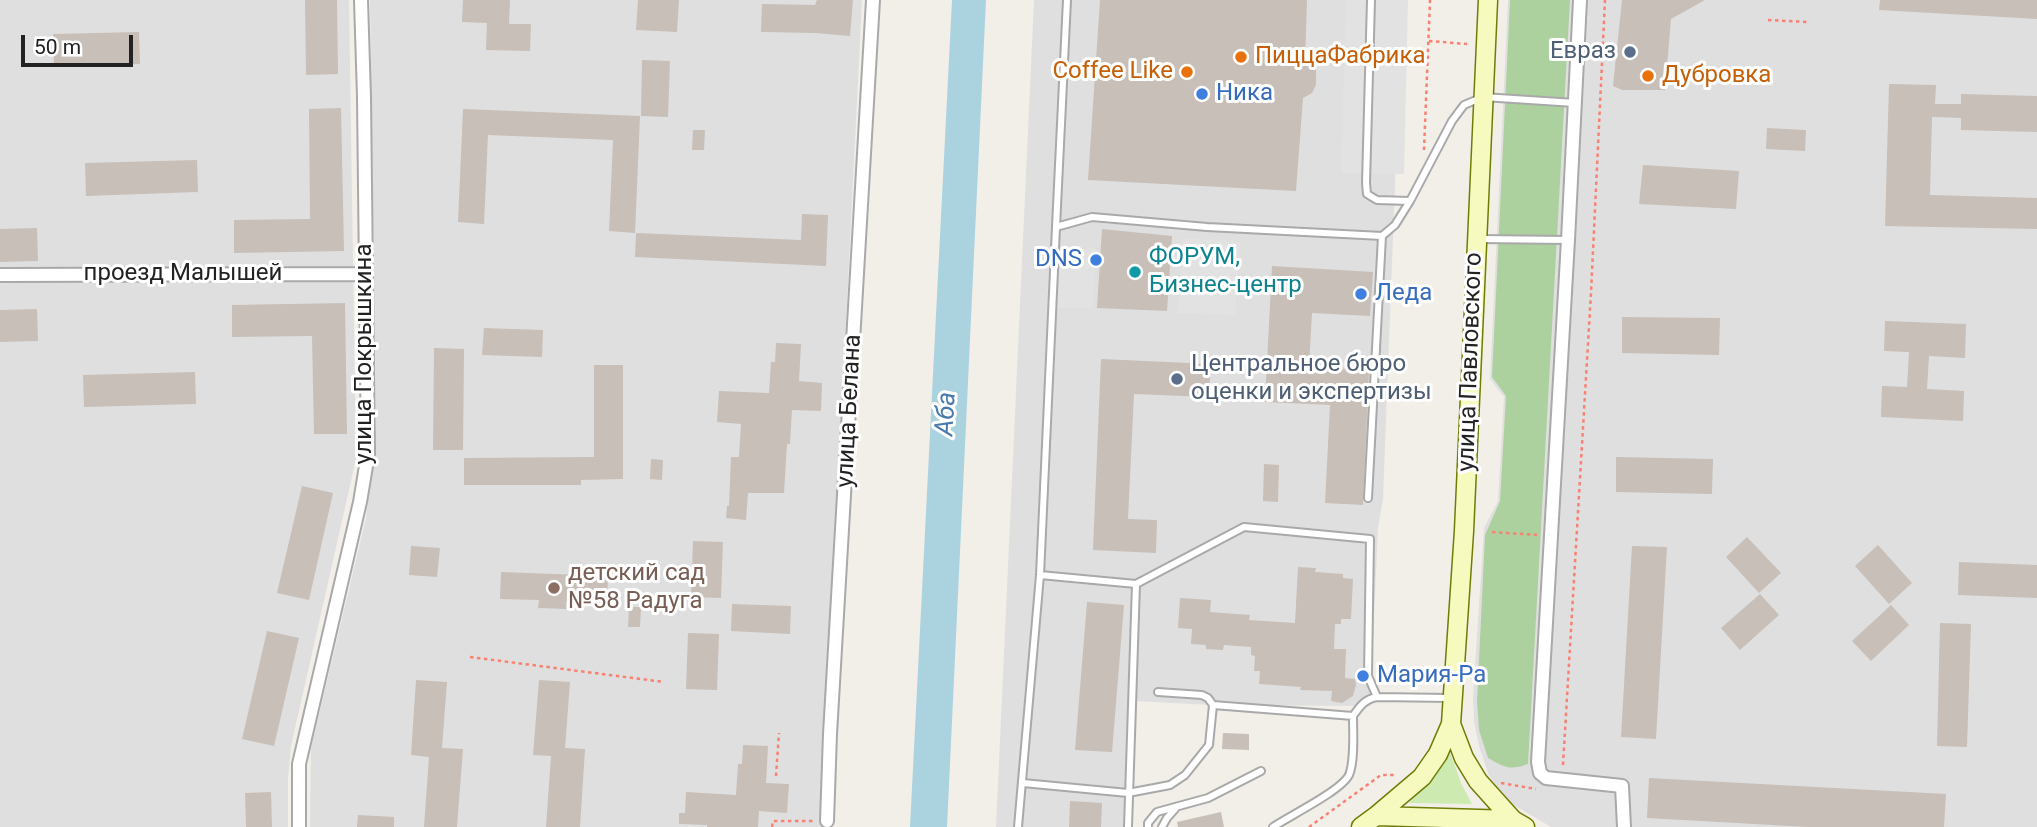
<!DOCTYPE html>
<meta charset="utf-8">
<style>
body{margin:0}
#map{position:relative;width:2037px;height:827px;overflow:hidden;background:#f2efe9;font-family:Roboto,sans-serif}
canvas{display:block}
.scale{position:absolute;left:21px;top:35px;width:112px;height:32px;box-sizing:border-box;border:4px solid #222;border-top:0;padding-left:9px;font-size:21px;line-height:24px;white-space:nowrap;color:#222;-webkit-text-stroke:5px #fff;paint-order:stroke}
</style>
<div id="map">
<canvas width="2037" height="827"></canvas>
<div class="scale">50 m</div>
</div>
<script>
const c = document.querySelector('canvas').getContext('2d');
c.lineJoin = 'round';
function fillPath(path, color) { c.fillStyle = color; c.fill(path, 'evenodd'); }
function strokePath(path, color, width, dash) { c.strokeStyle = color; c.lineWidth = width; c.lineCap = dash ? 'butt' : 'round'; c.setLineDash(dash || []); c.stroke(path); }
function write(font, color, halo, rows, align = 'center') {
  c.font = font + ' Roboto,sans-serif'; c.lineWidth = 6; c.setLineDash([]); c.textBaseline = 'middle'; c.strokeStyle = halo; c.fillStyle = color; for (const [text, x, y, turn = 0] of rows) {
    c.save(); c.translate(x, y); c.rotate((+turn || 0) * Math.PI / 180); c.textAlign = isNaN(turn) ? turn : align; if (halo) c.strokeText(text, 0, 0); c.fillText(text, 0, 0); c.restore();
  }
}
const residential = new Path2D(`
 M0,0H349L356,459L291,746L288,779V827H0Z
 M370,0H862L821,827H310L311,748L366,518L376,423Z
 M1034,0H1402L1383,499L1378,528L1370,706L1213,705L1133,701L1128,827H996Z
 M1508,0H2037V827H1551L1512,804L1498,790L1488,773L1479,746L1474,721L1473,698L1484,528L1498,501L1504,397L1490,379Z`);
const grass = new Path2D(`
 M1450,752L1461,783L1472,804L1409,803L1429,782Z`);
const forest = new Path2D(`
 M1510,0H1570L1528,764C1510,771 1504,767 1488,758L1479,730L1477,702L1485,535L1500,501L1506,396L1492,377Z`);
const parking = new Path2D(`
 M1346,0H1408L1404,174L1341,173Z
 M1183,238L1240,242L1235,315L1177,313Z
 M1096,248L1093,308H1047L1048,250Z`);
const water = new Path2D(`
 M952,0H986L947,827H910Z`);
const building = new Path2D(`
 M305,0H337L338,74L306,75Z
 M463,0H510L509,24H531L530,51L486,50L487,23L462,22Z
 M638,0H679L677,32L636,30Z
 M817,0H853L850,36L815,33L761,32L762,4L815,5Z
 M1100,0H1307L1305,62L1316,63V85L1312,93L1303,98L1296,191L1088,180Z
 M1622,0H1705L1671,19L1665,90H1622L1613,86Z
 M1880,0H2037V19L1879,10Z
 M139,32L140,64L54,67L53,34Z
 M642,60L670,61L668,117L641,116Z
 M1889,84L1936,85L1935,104H1961V94L2037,96V132L1961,130V118L1932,117L1930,195L2037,198V229L1885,226Z
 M341,108L344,251L234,253V220L310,219L309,109Z
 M463,109L640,116L635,233L609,231L613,140L488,135L484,224L458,222Z
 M1767,128L1806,130L1805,151L1766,149Z
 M693,130H705L704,150H692Z
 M197,160L198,192L86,196L85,163Z
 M1643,165L1739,171L1736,209L1639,204Z
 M802,214L828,215L826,266L635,257L636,233L801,240Z
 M37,228L38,261L0,262V229Z
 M1102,229L1172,236L1167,311L1097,308Z
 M1272,266L1373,272L1370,316L1312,313L1309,367L1369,370L1363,505L1325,503L1330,405L1265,402Z
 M345,303L347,434H314L312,336L232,337V305Z
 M37,309L38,341L0,342V310Z
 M1622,317L1720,318L1719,355L1622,353Z
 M1885,321L1966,324L1965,358L1929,356L1927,389L1964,391L1963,421L1881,417L1882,386L1907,387L1909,352L1884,351Z
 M484,328L543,330L542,357L482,355Z
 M776,343L801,344L799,381L822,383L821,411L792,410L790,444H787L784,493H748L746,520L726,518L727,506H729L731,457H739L741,424L717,422L719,391L769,393L771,362H775Z
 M434,348L464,349L463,450H433Z
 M1101,359L1211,364L1209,397L1134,394L1128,519L1157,520L1156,553L1093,550Z
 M594,365H623V479L581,480V485H464V458L594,457Z
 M195,372L196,404L84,407L83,375Z
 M1616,457L1713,459L1712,494L1616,492Z
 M651,459L663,460L662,480L650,479Z
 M1264,464L1279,465L1278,502L1263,501Z
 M302,486L333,493L309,600L277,593Z
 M1747,537L1781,573L1759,593L1726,557Z
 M693,541L723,542L721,598L691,597Z
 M1878,545L1912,583L1889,604L1855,566Z
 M411,546L440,548L437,577L409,575Z
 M1632,546L1667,547L1656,739L1621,737Z
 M1959,562L2037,565V598L1958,595Z
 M1298,567L1316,568L1315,572L1343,574V578L1353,579L1351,619H1341V624H1335L1334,649H1346L1345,678L1355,679L1356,685L1353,696L1342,703L1331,701L1332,691L1300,690L1301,687L1259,684L1260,671H1254L1255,656L1251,655V647L1224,645L1223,650L1206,649V645L1191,644L1192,629L1178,628L1180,598L1211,600L1210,612L1250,615L1249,620L1295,623Z
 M501,572L608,576L607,603L566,602V609L538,608L539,600L500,599Z
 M1760,594L1779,615L1740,650L1721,628Z
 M1087,602L1124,605L1112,752L1075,750Z
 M732,604L791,606L790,634L731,631Z
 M1891,605L1909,625L1871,661L1852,641Z
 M629,607H641L640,627H628Z
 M1940,623L1971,624L1967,747L1937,746Z
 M267,631L299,638L274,746L242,739Z
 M688,633L719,634L717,690L686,689Z
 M416,680L447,682L442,748L463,749L457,827H424L429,757L411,755Z
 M539,680L570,682L565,748L585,749L580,827H546L551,756L533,755Z
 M1223,733L1249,734V750L1222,749Z
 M743,745L768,746L766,783L789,784L787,813L759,811L758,827H707V825L679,824V813H685L686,792L736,795L738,764H742Z
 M1649,778L1946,794L1944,827H1808L1647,818Z
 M271,792L272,827H246L245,793Z
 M1070,801L1102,803L1101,827H1069Z
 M1221,812L1224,827H1178L1177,822Z
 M358,815L394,817V827H357Z`);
const path = new Path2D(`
 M1768,20L1807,22
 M1429,41L1467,44
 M1424,150L1430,0
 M1492,532L1537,535
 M470,657L664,682
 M1563,765L1591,293L1605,0
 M776,776L779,733
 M1501,783L1536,789
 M772,827L773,821H813
 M1309,827L1381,775H1397`);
const service = new Path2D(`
 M1371,0L1366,183L1367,194L1377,200L1410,201L1452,121L1464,105L1483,97L1575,103
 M1056,227L1067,0
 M1479,239L1568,240
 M1368,498L1382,236L1395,225L1410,201
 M1040,575L1136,584L1244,527L1370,539L1368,676L1377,697
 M1158,692L1202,695L1208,698L1213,705
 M1023,783L1128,793L1170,785L1185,775L1209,745L1213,705L1353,716C1360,706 1365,699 1377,697L1450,698
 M1018,827L1040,575L1056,227L1092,217L1207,227L1382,236
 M1128,827L1136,584
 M1148,827V823L1157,812L1208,798L1261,771
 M1162,827L1167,818L1175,809
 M1273,827C1289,816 1341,791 1349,775C1355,761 1353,732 1353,716`);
const minor = new Path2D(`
 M1580,0L1568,240L1538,762L1540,773L1546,778L1622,786L1624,827
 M0,275L366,274
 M827,821L830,734L873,0
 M299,827V764L360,502L368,454L364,97L361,0`);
const secondary = new Path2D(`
 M1451,724L1464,758L1478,781L1513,820
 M1376,816L1422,777L1438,754L1451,724L1464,531L1488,0
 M1361,827L1376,816L1513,820L1525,827`);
const markers = [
 [1630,52,7,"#5c6f8a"],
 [1241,57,7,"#e8710a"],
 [1187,72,7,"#e8710a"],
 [1648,76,7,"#e8710a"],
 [1202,94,7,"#3f7fe0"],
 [1096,260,7,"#3f7fe0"],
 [1135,272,7,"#0f9aa8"],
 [1361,294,7,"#3f7fe0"],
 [1177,379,7,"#5c6f8a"],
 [554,588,7,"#8d6e63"],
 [1363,676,7,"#3f7fe0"]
];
const serviceNames = [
 ["Евраз",1616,52],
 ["Центральное бюро",1191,365,"left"],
 ["оценки и экспертизы",1191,393,"left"]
];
const foodNames = [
 ["ПиццаФабрика",1255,57],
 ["Coffee Like",1173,72,"right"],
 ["Дубровка",1662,76]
];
const shopNames = [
 ["Ника",1216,94],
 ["DNS",1082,260,"right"],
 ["Леда",1375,294],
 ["Мария-Ра",1377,676]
];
const cultureNames = [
 ["ФОРУМ,",1149,258],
 ["Бизнес-центр",1149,286]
];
const streetNames = [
 ["проезд Малышей",183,274],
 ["улица Покрышкина",365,354,-90],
 ["улица Павловского",1471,362,-88],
 ["улица Белана",850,411,-87]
];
const educationNames = [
 ["детский сад",568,574],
 ["№58 Радуга",568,602]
];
const waterNames = [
 ["Аба",947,414,-87]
];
fillPath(residential, '#e0dfdf');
fillPath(grass, '#cdebb0');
fillPath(forest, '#add19e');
fillPath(parking, '#e2e2e2');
fillPath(water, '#aad3df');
fillPath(building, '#c7bfb8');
strokePath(service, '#a9a9a9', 10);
strokePath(minor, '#a9a9a9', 16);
strokePath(secondary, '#707d05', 21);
strokePath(path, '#fa8072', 2.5, [3.5, 3.5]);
strokePath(service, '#fff', 6);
strokePath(minor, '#fff', 12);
strokePath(secondary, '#f7fabf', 18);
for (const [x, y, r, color] of markers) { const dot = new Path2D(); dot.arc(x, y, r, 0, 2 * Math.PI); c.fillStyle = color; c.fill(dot); strokePath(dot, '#fff', 2.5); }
write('24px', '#4e5e75', '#fff', serviceNames, 'right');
write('24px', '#c56008', '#fff', foodNames, 'left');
write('24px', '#366cbe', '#fff', shopNames, 'left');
write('24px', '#0d838f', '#fff', cultureNames, 'left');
write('24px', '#222', '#fff', streetNames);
write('24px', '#785e54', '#fff', educationNames, 'left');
write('italic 26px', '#4a7aab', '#fff', waterNames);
</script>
